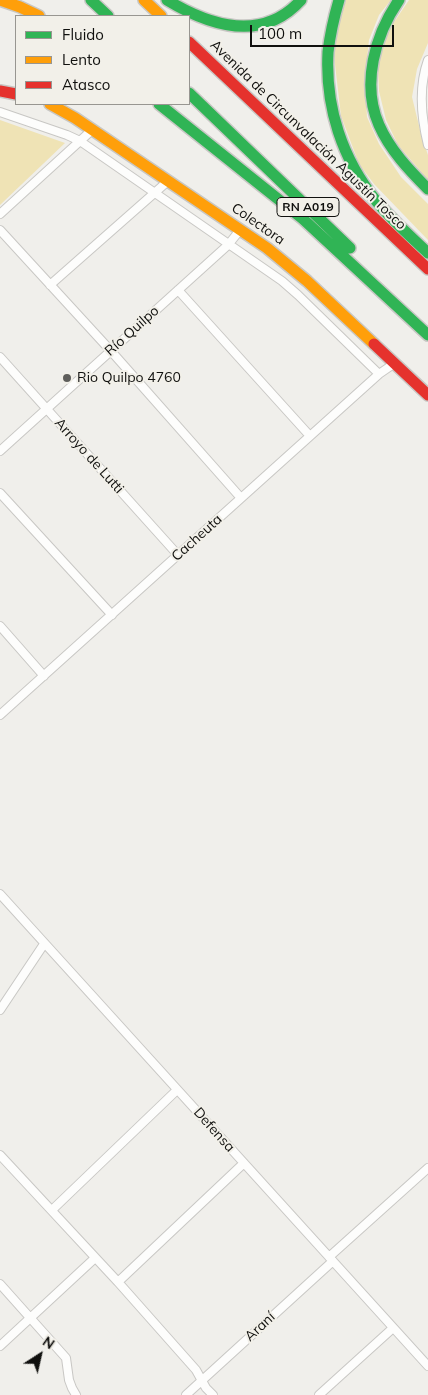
<!DOCTYPE html>
<meta charset="utf-8">
<style>
body{margin:0}
#map{position:relative;width:428px;height:1395px;overflow:hidden;background:#f0efeb;font-family:Mulish,sans-serif}
canvas{display:block}
.legend{position:absolute;left:15px;top:15px;width:175px;height:90px;box-sizing:border-box;background:#f2f0e9;border:1px solid #989691;margin:0;padding:6px 9px;list-style:none;font-size:15px;color:#10100e}
.legend li{display:flex;align-items:center;gap:10px;height:25px}
.legend b{width:25px;border:1px solid #989691}
.north{position:absolute;left:15px;top:1330px;width:50px;height:50px;-webkit-text-stroke:4px #f2f0e9;paint-order:stroke;rotate:35deg;font-size:14px;font-weight:700;line-height:20px;text-align:center;color:#10100e}
.north::after{content:'';display:block;margin:auto;width:18px;height:22px;background:#10100e;clip-path:polygon(50% 0,100% 100%,50% 72%,0 100%)}
.scale{position:absolute;left:250px;top:25px;width:144px;height:22px;box-sizing:border-box;border:2px solid #10100e;border-top:0;padding-left:6px;font-size:15px;line-height:18px;white-space:nowrap;color:#10100e;-webkit-text-stroke:4px #f2f0e9;paint-order:stroke}
</style>
<div id="map">
<canvas width="428" height="1395"></canvas>
<ul class="legend">
<li><b style="height:6px;background:#30b455"></b>Fluido</li>
<li><b style="height:6px;background:#ff9f0a"></b>Lento</li>
<li><b style="height:6px;background:#e5322d"></b>Atasco</li>
</ul>
<div class="north">N</div>
<div class="scale">100 m</div>
</div>
<script>
const c = document.querySelector('canvas').getContext('2d');
c.lineJoin = 'round';
function fillPath(path, color) { c.fillStyle = color; c.fill(path, 'evenodd'); }
function strokePath(path, color, width, dash) { c.strokeStyle = color; c.lineWidth = width; c.lineCap = dash ? 'butt' : 'round'; c.setLineDash(dash || []); c.stroke(path); }
function write(font, color, halo, rows, align = 'center') {
  c.font = font + ' Mulish,sans-serif'; c.lineWidth = 4; c.setLineDash([]); c.textBaseline = 'middle'; c.strokeStyle = halo; c.fillStyle = color; for (const [text, x, y, turn = 0] of rows) {
    c.save(); c.translate(x, y); c.rotate((+turn || 0) * Math.PI / 180); c.textAlign = isNaN(turn) ? turn : align; if (halo) c.strokeText(text, 0, 0); c.fillText(text, 0, 0); c.restore();
  }
}
const green = new Path2D(`
 M346,0H391L379,15L369,40L365,77L367,117L379,144L401,177L428,204V240L374,184L359,164L341,116L334,56L337,31Z
 M409,0H428V43L417,69L412,97L422,138L428,155V180L398,145L386,120L379,91L378,68L384,43L392,25Z
 M0,120L65,143L0,205Z`);
const street = new Path2D(`
 M428,60C418,88 421,117 428,145
 M0,112L67,135L80,141L282,281L298,295L379,374
 M0,214L92,130
 M0,230L111,351L241,498
 M50,285L168,181
 M178,290L310,436
 M0,357L178,555
 M0,451L228,245L240,230
 M0,493L112,615
 M0,626L44,676
 M0,715L379,374L395,363
 M0,894L428,1366
 M0,1010L44,944
 M0,1155L118,1282L196,1370L206,1388L213,1395
 M52,1210L177,1090
 M329,1257L428,1168
 M118,1282L244,1163
 M0,1284L66,1358L69,1380L72,1388L76,1395
 M0,1346L95,1258
 M186,1395L333,1261
 M319,1395L393,1328`);
const fast = new Path2D(`
 M91,0L108,16
 M167,0C210,26 262,43 301,0
 M339,0C334,17 330,35 328,52C325,107 342,159 377,202C392,220 410,236 428,253
 M399,0C375,35 361,84 379,125C390,150 409,170 428,189
 M189,93L350,248
 M159,104L303,219L428,335`);
const slow = new Path2D(`
 M0,0L20,7L39,16
 M144,0L161,16
 M50,104L75,118L267,248L307,281L374,344`);
const jam = new Path2D(`
 M189,42L428,269
 M0,91L16,94
 M374,344L428,395`);
const markers = [
 [67,378,5,"#5e5e5b"]
];
const shields = [
 [308,207,62]
];
const shieldNames = [
 ["RN A019",308,207]
];
const streetNames = [
 ["Avenida de Circunvalación Agustín Tosco",308,135,44],
 ["Colectora",258,224,35],
 ["Río Quilpo",132,331,-42],
 ["Arroyo de Lutti",89,456,48],
 ["Cacheuta",197,538,-42],
 ["Defensa",214,1130,48],
 ["Araní",260,1327,-43]
];
const poiNames = [
 ["Rio Quilpo 4760",77,378]
];
fillPath(green, '#efe3b5');
strokePath(street, '#c8c7c4', 10);
strokePath(fast, '#c8c7c4', 14);
strokePath(slow, '#c8c7c4', 14);
strokePath(jam, '#c8c7c4', 14);
strokePath(street, '#fdfdfc', 8);
strokePath(fast, '#30b455', 11);
strokePath(slow, '#ff9f0a', 11);
strokePath(jam, '#e5322d', 11);
for (const [x, y, r, color] of markers) { const dot = new Path2D(); dot.arc(x, y, r, 0, 2 * Math.PI); c.fillStyle = color; c.fill(dot); strokePath(dot, '#f2f0e9', 2); }
for (const [x, y, w] of shields) { const box = new Path2D(); box.roundRect(x - w / 2, y - 9.5, w, 19, 4); c.fillStyle = '#f2f0e9'; c.fill(box); strokePath(box, '#10100e', 1); }
write('bold 12px', '#10100e', null, shieldNames);
write('14px', '#10100e', '#f2f0e9', streetNames);
write('14px', '#10100e', '#f2f0e9', poiNames, 'left');
</script>
